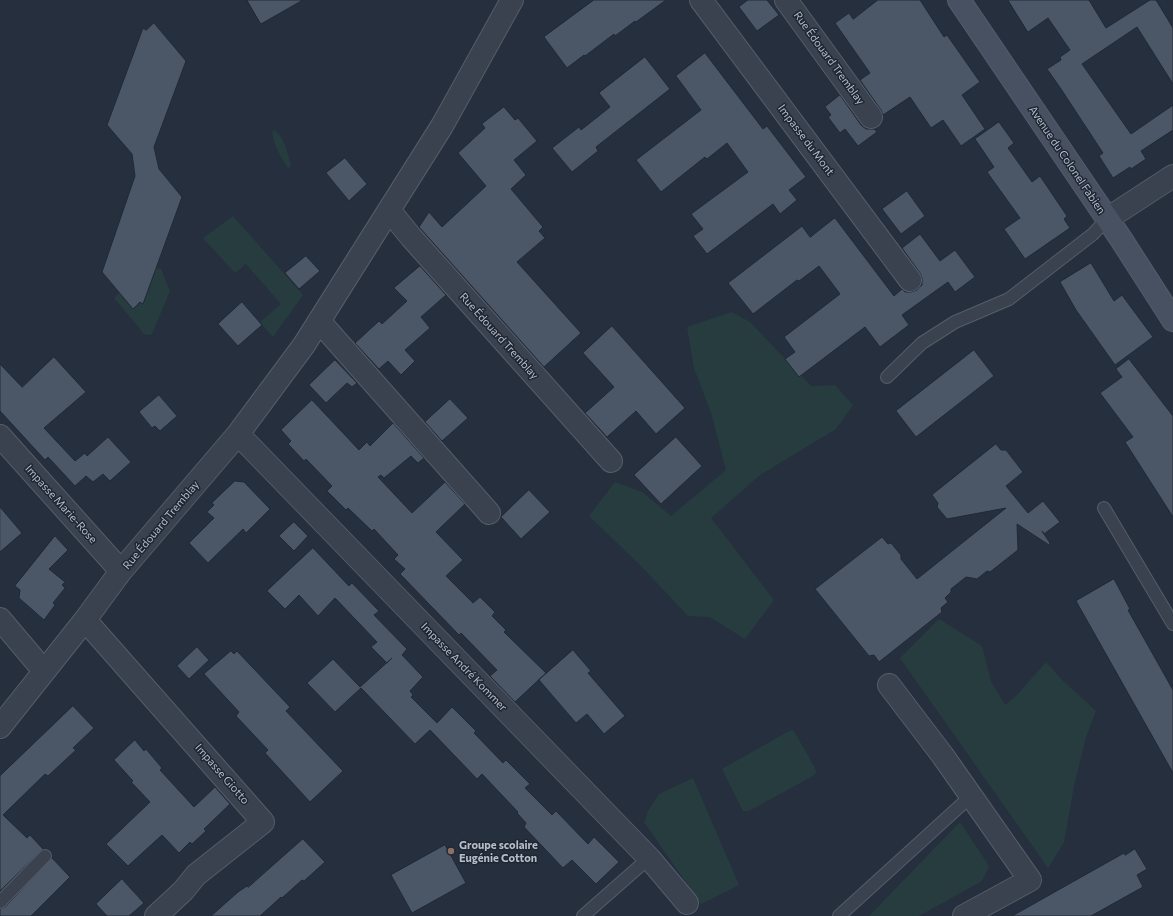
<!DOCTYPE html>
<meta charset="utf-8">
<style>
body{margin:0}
canvas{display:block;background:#252f3e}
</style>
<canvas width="1173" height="916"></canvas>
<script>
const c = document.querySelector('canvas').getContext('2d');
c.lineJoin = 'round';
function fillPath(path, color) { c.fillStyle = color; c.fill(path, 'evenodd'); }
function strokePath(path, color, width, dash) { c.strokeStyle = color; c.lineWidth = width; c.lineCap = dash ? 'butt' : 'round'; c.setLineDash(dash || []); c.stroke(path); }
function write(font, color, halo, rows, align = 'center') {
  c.font = font + ' Commissioner,sans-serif'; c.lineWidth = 3; c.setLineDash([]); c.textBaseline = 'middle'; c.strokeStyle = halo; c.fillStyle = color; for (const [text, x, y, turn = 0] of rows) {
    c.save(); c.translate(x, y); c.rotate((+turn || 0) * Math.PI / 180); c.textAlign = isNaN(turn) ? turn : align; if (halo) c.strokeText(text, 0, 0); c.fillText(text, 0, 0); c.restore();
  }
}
const green = new Path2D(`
 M274,130C284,136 288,154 291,165L290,167L288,168C280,157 274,145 272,132Z
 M233,216L303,295L273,337L260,322L281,304L246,264L235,273L203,238Z
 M156,268L161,269L170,291L152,334L150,335L144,334L114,298L120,293L133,309L140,302L143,303Z
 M732,312L750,322L811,386L835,385L853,405L836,429L760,475L711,518L774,600L745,639L710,617L688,616L639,564L589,516L615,482L642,492L671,516L726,470L711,413L694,368L687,327Z
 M939,619L982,646L991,681L1005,705L1017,695L1046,662L1061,679L1096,711L1086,737L1074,786L1064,842L1048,868L900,658Z
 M792,730L794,731L815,768L816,773L811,777L749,811H743L722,769L789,731Z
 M693,778L739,885L701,904L644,822L648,811L659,794Z
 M960,822L989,866L982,881L919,916H869Z`);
const building = new Path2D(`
 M247,0H303L261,24Z
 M594,0H666L636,22L635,21L615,36L614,34L585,56L584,55L567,68L544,37Z
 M748,0H767L779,15L757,31L739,7Z
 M878,0H920L944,37L947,35L980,82L962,95L985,129L961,146L943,120L931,128L910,97L883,115L881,110L860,80L870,73L835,23L849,13L853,19Z
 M1008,0H1089L1106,28L1150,0H1156L1173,28V84L1137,27L1082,64L1131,134L1173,105V130L1141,151L1146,159L1131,169L1130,167L1113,178L1099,156L1103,153L1061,89L1047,69L1061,60L1060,57L1070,50L1048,18L1028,32Z
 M154,23L186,61L154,147L159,169L182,197L143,304L140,302L133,309L102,272L135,176L132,154L107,125L143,28L146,30Z
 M705,53L763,129L767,126L806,177L789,190L797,200L780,214L773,204L707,254L693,236L703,229L691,214L748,172L727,143L707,159L705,157L661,192L636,160L701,110L676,76Z
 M645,57L670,89L596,147L598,151L572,172L552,148L579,127L581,130L610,107L599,93Z
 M840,95L861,125L866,129H874L877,132L858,146L845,129L840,133L828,117L831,115L825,107Z
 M504,107L515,120L518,118L537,141L514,160L526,175L511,189L543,227L539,231L545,238L517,262L581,333L544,367L419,227L429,212L442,227L486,186L458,153L485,128L482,124Z
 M999,122L1014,143L1008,148L1032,182L1040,176L1067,216L1064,219L1070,228L1025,259L1004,229L1020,218L987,172L994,167L975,139Z
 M345,158L367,184L349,201L326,173Z
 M907,191L925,216L901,234L882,209Z
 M835,218L894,296L902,289L905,292H911L917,290L922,285V278L920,273L902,248L920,234L940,261L955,250L975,277L955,292L948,282L902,315L909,325L880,347L865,327L799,377L785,359L795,352L784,337L840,294L819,266L799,281L797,280L753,314L728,283L802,226L810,237Z
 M306,256L320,271L299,289L285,273Z
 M1091,263L1114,301L1122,295L1153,337L1115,365L1076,310L1060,282Z
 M420,266L446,295L421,317L430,328L405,350L415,361L401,375L388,361L379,369L355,343L379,321L382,324L407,301L394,288Z
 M242,302L262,325L238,346L218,324Z
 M612,326L685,408L656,434L636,411L607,437L585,413L614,387L583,353Z
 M974,350L994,376L916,437L896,411Z
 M54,357L86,392L44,428L75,461L85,453L87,456L108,437L131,462L110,481L103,474L93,482L86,476L75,486L48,457L45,460L0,411V364L22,387Z
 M1129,359L1173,416V517L1125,442L1133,437L1100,393L1122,377L1116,369Z
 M335,360L357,383L352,387L347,383L326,403L309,385Z
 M159,395L177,416L160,431L155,426L152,428L139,412Z
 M450,399L468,418L442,441L425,422Z
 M312,400L359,450L367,442L370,446L393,423L424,458L418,463L411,456L384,478L381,475L378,477L412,513L445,482L465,504L436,532L463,560L446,576L473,603L480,597L495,612L492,616L506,630L504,632L546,673L515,702L490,676L497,670L461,633L459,635L400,574L405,569L394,559L398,555L374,529L372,531L348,508L346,510L327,491L332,486L306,459L304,461L288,444L291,441L281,430Z
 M676,437L702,466L661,504L634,475Z
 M996,444L1001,450H1006L1023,472L1006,486L1028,513L1043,501L1060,522L1044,534L1042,531L1050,543L1049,545L1017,524L1018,550L990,572L987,571L977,579L966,577L951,589V592L945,598L948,602L941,608L942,612L879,662L874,655L869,656L815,589L882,537L888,544L891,543L901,555V559L917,579L1006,508L947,519L937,507L938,503L932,495Z
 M235,481L244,482L270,509L246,533L243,529L208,563L189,543L214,518L207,512L214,505L212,503Z
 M529,490L550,512L521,539L501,517Z
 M0,507L22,533L0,552Z
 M294,522L308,536L294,551L279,536Z
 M55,536L68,550L49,569L65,582L62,585L65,588L53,603L55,605L44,620L19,598L20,590L15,586Z
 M313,548L349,586L352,583L379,611L374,615L407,649L402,655L423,677L410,691L413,695L411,697L437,723L452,707L476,731L474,733L503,763L506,760L530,784L525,788L552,815L556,811L588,844L594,837L619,862L596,884L572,860L563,868L524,827L526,823L517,813L518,812L482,774L477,779L430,730L415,744L361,688L335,712L307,683L333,659L360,687L392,658L387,663L371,647L377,642L335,598L318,616L299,595L285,609L267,591Z
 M1114,579L1130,609L1128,610L1173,690V773L1076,601Z
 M197,647L209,660L189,679L177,666Z
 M573,650L591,671L588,673L625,716L604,734L587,714L576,723L539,680Z
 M231,651L234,654L237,651L290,707L286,711L343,771L310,802L265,753L268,750L236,716L239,712L204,674Z
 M73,706L94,728L73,748L76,750L48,776L45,774L3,815L27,838L30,835L43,849L0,891V776Z
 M135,740L144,751L146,749L162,768L160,770L194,807L215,787L230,804L204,829L206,831L192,844L190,842L179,853L162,835L128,866L106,844L150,802L131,782L133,781L114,760Z
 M303,839L325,862L304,881L302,880L282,898L281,897L260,916H211L238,892L247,886L248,887Z
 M445,845L466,883L412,913L391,875Z
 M1135,849L1147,869L1137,875L1143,887L1091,916H1012L1124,853L1125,855Z
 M52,858L70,877L31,916H0V909L5,907Z
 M122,879L144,903L129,916H107L96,904Z`);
const lane = new Path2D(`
 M887,377L922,343L955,322L1009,299L1093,234L1107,219
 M1104,508L1173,624
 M0,902L45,856
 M583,916L649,858
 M839,916L971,796`);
const street = new Path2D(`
 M701,0L910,280
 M786,0L871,117
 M389,210L411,237L611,461
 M1107,219L1173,176
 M319,321L489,513
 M238,434L649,858L687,903
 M0,436L121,571
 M0,619L44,671
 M85,620L263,822L196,875L183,891L156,916
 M889,685L943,756L1030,880L964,916
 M0,727L85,620L121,571L238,434L304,345L442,126L512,0`);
const secondary = new Path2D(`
 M959,0L1121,239L1173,320`);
const markers = [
 [451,851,4,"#8d6e63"]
];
const streetNames = [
 ["Rue Édouard Tremblay",829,58,54],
 ["Impasse du Mont",806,140,53],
 ["Avenue du Colonel Fabien",1067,160,56],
 ["Rue Édouard Tremblay",499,336,48],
 ["Impasse Marie-Rose",61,504,48],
 ["Rue Édouard Tremblay",161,525,-50],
 ["Impasse André Kommer",464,667,46],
 ["Impasse Giotto",222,774,49]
];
const poiNames = [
 ["Groupe scolaire",459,845],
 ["Eugénie Cotton",459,858]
];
fillPath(green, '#273c3f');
fillPath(building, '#4b5667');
strokePath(building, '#202935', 1);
strokePath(lane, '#545d69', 14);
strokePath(street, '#545d69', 24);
strokePath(secondary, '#545d69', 24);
strokePath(lane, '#39424e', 12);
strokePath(street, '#39424e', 22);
strokePath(secondary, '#475161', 22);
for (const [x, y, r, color] of markers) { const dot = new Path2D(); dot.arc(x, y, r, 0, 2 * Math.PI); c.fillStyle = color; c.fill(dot); strokePath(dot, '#1e2633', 1.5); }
write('11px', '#b5bdc9', '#1e2633', streetNames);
write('bold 11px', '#b5bdc9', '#1e2633', poiNames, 'left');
</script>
